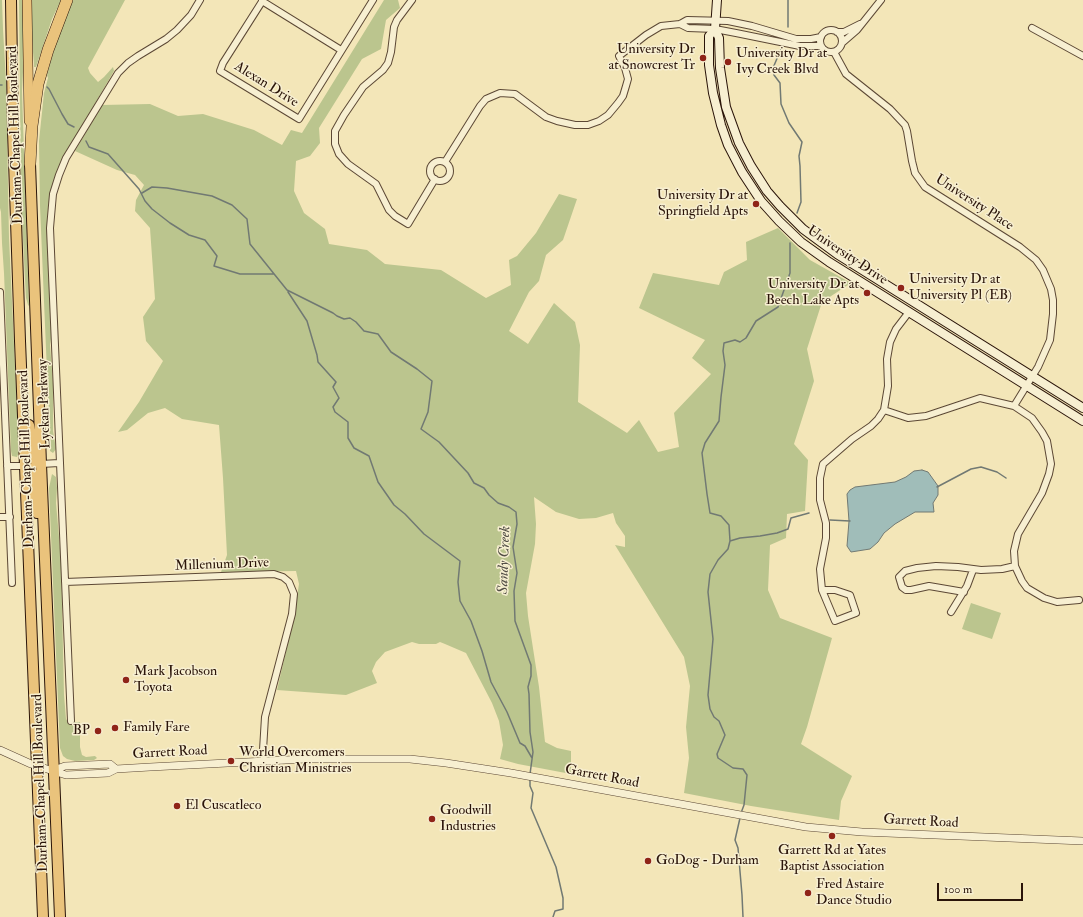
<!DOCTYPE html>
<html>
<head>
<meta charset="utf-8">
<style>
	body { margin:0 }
	#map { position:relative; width:1083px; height:917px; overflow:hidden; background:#f3e6b8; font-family:"IM FELL Double Pica",serif }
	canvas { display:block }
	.scale { position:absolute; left:937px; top:883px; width:86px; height:18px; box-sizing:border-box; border:2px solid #2a1409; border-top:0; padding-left:5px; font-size:12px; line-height:14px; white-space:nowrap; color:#2a1409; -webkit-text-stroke:3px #f7efd1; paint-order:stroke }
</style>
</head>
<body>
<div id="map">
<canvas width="1083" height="917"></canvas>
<div class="scale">100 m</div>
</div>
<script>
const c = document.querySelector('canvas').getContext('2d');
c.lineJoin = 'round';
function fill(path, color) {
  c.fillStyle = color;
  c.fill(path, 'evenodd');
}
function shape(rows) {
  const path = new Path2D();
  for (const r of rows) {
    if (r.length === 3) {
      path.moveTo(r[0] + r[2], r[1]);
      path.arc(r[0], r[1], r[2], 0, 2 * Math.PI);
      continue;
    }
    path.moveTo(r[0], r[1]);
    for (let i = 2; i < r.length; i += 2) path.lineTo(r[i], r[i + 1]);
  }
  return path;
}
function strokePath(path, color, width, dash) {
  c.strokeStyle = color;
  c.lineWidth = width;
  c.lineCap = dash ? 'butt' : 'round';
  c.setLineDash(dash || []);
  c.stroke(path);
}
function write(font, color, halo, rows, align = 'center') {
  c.font = font + ' "IM FELL Double Pica",serif';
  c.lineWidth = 3;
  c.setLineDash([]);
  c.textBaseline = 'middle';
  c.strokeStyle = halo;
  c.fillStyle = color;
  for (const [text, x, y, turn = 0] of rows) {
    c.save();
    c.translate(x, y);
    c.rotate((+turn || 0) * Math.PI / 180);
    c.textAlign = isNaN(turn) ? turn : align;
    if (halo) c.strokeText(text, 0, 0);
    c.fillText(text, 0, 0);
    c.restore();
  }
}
fill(shape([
	[0,0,2,0,3,29,6,81,9,238,19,452,17,457,12,456,11,451,4,273,2,243,1,212,0,208],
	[19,0,23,0,24,53,22,91,29,306,28,305,26,298,25,280,21,198],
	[31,0,61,0,52,19,36,67,34,67,34,64,31,28],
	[73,0,125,0,88,68,90,73,98,82,104,77,113,67,114,71,82,126,52,188,48,207,47,235,52,333,50,345,53,383,53,431,56,449,53,453,50,451,50,444,40,206,39,141,44,93,48,78,47,75,56,43],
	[384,0,398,0,400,8,386,20,381,49,362,59,319,128,320,143,310,156,296,161,294,191,304,213,325,229,329,244,367,250,385,264,441,270,486,298,511,285,509,260,517,256,536,233,559,194,577,199,563,240,546,255,539,281,529,292,509,331,528,344,554,303,575,322,580,345,578,402,627,433,639,420,658,452,679,447,674,413,711,374,692,358,705,340,639,308,653,273,719,285,724,272,747,260,746,242,778,228,810,260,851,283,822,302,807,349,814,381,794,444,808,460,805,511,787,514,786,538,770,545,768,590,780,618,832,638,807,727,801,744,852,776,841,801,839,820,751,806,684,793,689,758,686,727,690,686,684,657,615,545,625,547,625,536,616,523,613,513,596,518,579,519,556,512,534,497,536,524,535,544,526,593,528,616,539,687,545,742,557,748,571,751,571,774,518,764,500,759,503,745,499,721,492,703,466,653,445,644,440,642,436,644,419,644,412,642,385,652,376,662,372,671,377,683,346,695,277,690,294,617,299,584,296,571,221,572,227,555,223,478,219,425,182,419,165,408,148,413,127,430,118,432,139,402,163,361,146,341,143,317,155,299,150,228,135,211,136,200,144,185,135,175,117,170,75,151,102,105,150,104,178,116,203,114,254,130,282,145,291,130,302,133],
	[52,474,56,477,57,488,56,503,61,560,64,695,66,719,68,722,80,722,80,747,82,755,86,757,95,756,97,758,94,760,75,761,67,759,63,756,60,748,49,488],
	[971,603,1001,613,992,639,962,629]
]), '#bbc58e');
const water = shape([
	[922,470,928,472,938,486,938,495,933,503,934,512,915,512,895,524,884,533,878,542,870,549,851,552,847,546,849,521,847,494,850,490,855,487,895,482,906,477,914,471,922,470]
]);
fill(water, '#a0bdb9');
strokePath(water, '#717973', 1);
strokePath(shape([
	[788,0,788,27],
	[781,49,773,68,774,75,780,83,781,104,789,123,802,142,799,156,800,166,801,202,797,213],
	[0,85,2,85],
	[47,87,49,89,62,114,68,124,74,127],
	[86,141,89,147,108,154,139,189,145,201,152,209,170,223,189,235,205,240,217,256,214,266,240,274,274,274],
	[142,193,152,187,167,188,212,196,232,205,247,219,250,244,287,290,333,313,337,316,344,319,350,318,356,322,364,331,378,334,391,352,417,369,432,381,428,412,421,429,439,442,468,473,474,483,484,488,489,495,498,503,509,507,516,512,517,524,513,547,517,573,514,591,515,621,531,665,531,676,528,687,529,694,530,732,533,752,530,774],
	[288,292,307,321,317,355,318,362,336,382,333,387,339,398,333,407,335,412,348,422,348,438,354,448,369,456,378,482,394,505,405,514,424,534,460,561,458,582,460,601,471,621,482,651,491,682,507,712,520,743,525,746,532,758],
	[937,487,971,469,981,467,997,472,1006,478],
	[830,520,850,521],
	[730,541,740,538,760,536,777,533,788,529,791,518,809,513],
	[530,780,530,786,533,793,531,808,556,867,563,898,563,909,555,911,553,917],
	[741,813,744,805,747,775,743,769,733,768,718,758,717,754,725,735,719,721,714,717,710,709,708,695,713,639,708,592,710,574,718,560,728,549,730,541,729,525,721,516,710,513,707,494,702,453,705,443,719,421,721,397,725,365,723,351,724,343,735,340,740,342,746,338,756,321,778,307,790,273,790,243],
	[740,818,735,840,738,848,742,895,743,917]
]), '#717973', 1.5);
const minor = shape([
	[263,0,223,63,220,71,299,119,373,0],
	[412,0,397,20,394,27,391,52,388,63,383,70,363,87,344,115,335,131,335,144,339,154,348,164,376,184,389,210,395,216,408,224,435,179],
	[262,1,341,50],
	[680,24,688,28,715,29,736,33,800,46,821,46],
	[1032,28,1083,56],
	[831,41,11],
	[837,32,844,32,860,24],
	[842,43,857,30,881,0],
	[834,52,846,74,890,109,905,125,907,131,912,161,915,173,925,187,1020,247,1036,260,1043,270,1051,289,1053,300,1053,314,1050,340,1038,367,1014,406],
	[440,171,10],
	[445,162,480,106,486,99,500,93,515,94,546,117,557,121,575,125,588,125,599,121,608,115,618,103,623,96,626,86,628,79,625,68,619,56,646,35,661,26,680,24,687,20,728,21,752,26,796,39,811,39,821,37],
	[0,292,12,583],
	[884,410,908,418,926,416,980,398,1014,406,1032,418,1042,432,1047,441,1051,464,1049,474,1042,493,1018,534,1014,551,1015,566,1022,581,1027,588,1044,598,1057,602,1079,600],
	[41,464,59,463],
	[7,466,25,466],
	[0,517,10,517],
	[65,582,274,574,283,577,289,582,294,594,292,614,265,717,263,750,264,762],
	[822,590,835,590,850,595,856,613,835,621,822,590,820,569,826,538,826,523,820,500,820,478,823,464,852,439,871,426,878,419,884,410,888,386,887,359,890,342,896,329,909,312],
	[964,592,929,586,911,590,906,590,902,587,899,577,905,571,917,568,936,566,958,567,981,570,1002,569,1015,566],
	[951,612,967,586,973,570],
	[71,721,50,228,53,194,59,175,66,158,118,73,128,63,138,56,166,39,177,30,191,15,200,0]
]);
const tertiary = shape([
	[0,750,31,764,66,775,108,773,116,769,150,767,305,759,410,759,446,763,511,773,806,827,862,832,1083,841],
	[54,770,65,766,110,764,116,769]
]);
const secondary = shape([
	[717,0,715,29,719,38,720,68,726,107,739,143,751,166,767,191,780,206,803,229,837,254,1083,408],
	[715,29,709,36,709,65,713,93,721,125,728,145,742,172,761,201,779,221,801,242,829,262,1083,421]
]);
const primary = shape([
	[27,0,29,121]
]);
const trunk = shape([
	[11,0,13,131,20,341,43,917],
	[30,164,41,464,60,917],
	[29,425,34,459,37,463,41,464],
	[25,466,30,469,33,475,37,513]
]);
const motorway = shape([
	[30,164,32,126,38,84,48,50,67,0]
]);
strokePath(minor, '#5c4835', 8);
strokePath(tertiary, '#5c4835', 8);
strokePath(secondary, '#2a1409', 10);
strokePath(primary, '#2a1409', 10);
strokePath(trunk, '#2a1409', 12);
strokePath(motorway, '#2a1409', 12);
strokePath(minor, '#f7efd1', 6);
strokePath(tertiary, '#f7efd1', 7);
strokePath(secondary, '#f7efd1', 8);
strokePath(primary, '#eac37c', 9);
strokePath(trunk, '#eac37c', 10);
strokePath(motorway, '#eac37c', 11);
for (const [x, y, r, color] of [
	[703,58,4,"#8f2418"],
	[728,62,4,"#8f2418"],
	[756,204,4,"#8f2418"],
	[901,288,4,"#8f2418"],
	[867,293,4,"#8f2418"],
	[126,680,4,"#8f2418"],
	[115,728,4,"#8f2418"],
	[98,731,4,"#8f2418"],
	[231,761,4,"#8f2418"],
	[177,806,4,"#8f2418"],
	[432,819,4,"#8f2418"],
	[832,836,4,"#8f2418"],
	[648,861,4,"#8f2418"],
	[808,893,4,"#8f2418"]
]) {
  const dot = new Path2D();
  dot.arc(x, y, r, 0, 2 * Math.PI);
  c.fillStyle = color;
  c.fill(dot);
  strokePath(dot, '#f7efd1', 1.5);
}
write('14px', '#2a1409', '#f7efd1', [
	["University Dr",695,50,"right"],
	["at Snowcrest Tr",695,66,"right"],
	["University Dr at",736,54],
	["Ivy Creek Blvd",736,70],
	["University Dr at",748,196,"right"],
	["Springfield Apts",748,212,"right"],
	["University Dr at",909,280],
	["University Pl (EB)",909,296],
	["University Dr at",859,285,"right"],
	["Beech Lake Apts",859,301,"right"],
	["Mark Jacobson",134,672],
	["Toyota",134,688],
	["Family Fare",123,728],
	["BP",90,731,"right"],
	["World Overcomers",239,753],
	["Christian Ministries",239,769],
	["El Cuscatleco",185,806],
	["Goodwill",440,811],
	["Industries",440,827],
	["Garrett Rd at Yates",832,851,"center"],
	["Baptist Association",832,867,"center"],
	["GoDog - Durham",656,861],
	["Fred Astaire",816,885],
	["Dance Studio",816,901]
], 'left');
write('14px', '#2a1409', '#f7efd1', [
	["Alexan Drive",266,85,32],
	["Durham-Chapel Hill Boulevard",16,135,-92],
	["University Place",974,203,33],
	["University Drive",847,256,34],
	["Lyckan Parkway",45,404,-92],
	["Durham-Chapel Hill Boulevard",27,459,-92],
	["Millenium Drive",222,565,-2],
	["Garrett Road",170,753,-3],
	["Garrett Road",602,777,11],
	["Durham-Chapel Hill Boulevard",41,783,-92],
	["Garrett Road",921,822,3]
]);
write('italic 15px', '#534f47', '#f7efd1', [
	["Sandy Creek",505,560,-88]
]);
</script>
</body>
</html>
